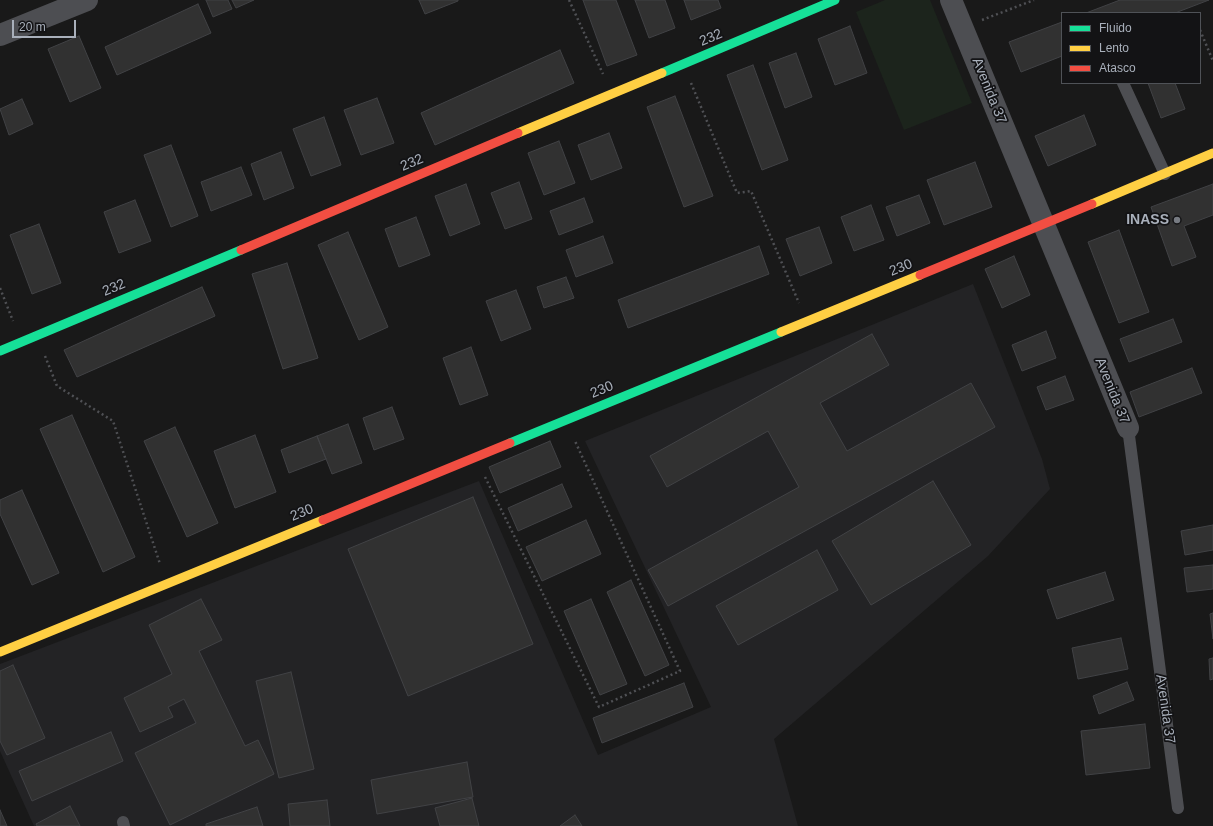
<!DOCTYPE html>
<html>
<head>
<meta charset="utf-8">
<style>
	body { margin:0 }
	#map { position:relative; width:1213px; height:826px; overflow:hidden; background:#191919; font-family:Arial,sans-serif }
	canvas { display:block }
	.legend { position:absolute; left:1061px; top:12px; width:140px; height:72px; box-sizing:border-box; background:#131315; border:1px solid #4f5257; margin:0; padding:5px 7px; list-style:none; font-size:12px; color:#a9b0bb }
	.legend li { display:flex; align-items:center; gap:8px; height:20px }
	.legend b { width:20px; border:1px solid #4f5257 }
	.scale { position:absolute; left:12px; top:20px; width:64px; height:18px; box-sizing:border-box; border:2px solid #a9b0bb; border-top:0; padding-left:5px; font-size:12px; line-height:14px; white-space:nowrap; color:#a9b0bb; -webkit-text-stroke:3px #131315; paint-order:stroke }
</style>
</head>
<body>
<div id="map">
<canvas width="1213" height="826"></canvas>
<ul class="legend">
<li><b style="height:5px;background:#16e098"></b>Fluido</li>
<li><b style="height:5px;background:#ffcf43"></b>Lento</li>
<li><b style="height:5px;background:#f24e42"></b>Atasco</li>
</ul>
<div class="scale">20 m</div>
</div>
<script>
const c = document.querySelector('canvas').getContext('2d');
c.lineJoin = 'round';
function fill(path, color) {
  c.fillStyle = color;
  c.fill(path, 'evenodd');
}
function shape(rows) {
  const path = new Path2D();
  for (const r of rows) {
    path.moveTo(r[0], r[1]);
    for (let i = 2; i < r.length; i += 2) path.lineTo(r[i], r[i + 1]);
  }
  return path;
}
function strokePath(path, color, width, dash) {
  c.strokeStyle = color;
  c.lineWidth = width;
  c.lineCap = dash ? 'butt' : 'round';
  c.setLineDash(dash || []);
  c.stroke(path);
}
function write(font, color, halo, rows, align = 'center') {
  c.font = font + ' Arial,sans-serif';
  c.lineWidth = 3.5;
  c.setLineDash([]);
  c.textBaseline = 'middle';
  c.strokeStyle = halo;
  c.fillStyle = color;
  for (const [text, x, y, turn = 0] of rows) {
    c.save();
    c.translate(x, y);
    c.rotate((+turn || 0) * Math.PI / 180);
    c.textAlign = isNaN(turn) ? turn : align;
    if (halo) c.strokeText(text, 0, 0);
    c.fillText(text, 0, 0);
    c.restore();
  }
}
fill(shape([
	[973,284,1042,459,1050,489,988,556,774,739,798,826,34,826,0,751,0,664,479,481,598,755,711,707,585,441]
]), '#232325');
fill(shape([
	[885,0,930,0,972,103,904,130,856,12]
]), '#1c241c');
const building = shape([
	[206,0,228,0,232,9,213,17,206,0],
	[232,0,254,0,236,8,232,0],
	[419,0,458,0,458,1,425,14,419,0],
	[583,0,616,0,637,55,607,66,583,0],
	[635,0,665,0,675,28,649,38,635,0],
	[684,0,718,0,721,8,691,20,684,0],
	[1120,0,1209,0,1175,13,1086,13,1120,0],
	[198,4,211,33,117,75,105,47,198,4],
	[1062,22,1062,56,1021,72,1009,42,1062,22],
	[850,26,867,73,835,85,818,39,850,26],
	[79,36,101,88,70,102,48,49,79,36],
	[560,50,574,83,435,145,421,113,560,50],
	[796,53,812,97,785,108,769,63,796,53],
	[753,65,788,160,762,170,727,75,753,65],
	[1148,83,1175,83,1185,109,1161,118,1148,83],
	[675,96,713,196,684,207,647,107,675,96],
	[377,98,394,143,361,155,344,110,377,98],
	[22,99,33,124,9,135,0,109,22,99],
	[1084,115,1096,145,1048,166,1035,136,1084,115],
	[324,117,341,165,311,176,293,129,324,117],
	[609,133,622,168,591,180,578,145,609,133],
	[559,141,575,183,544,195,528,153,559,141],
	[171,145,198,216,171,227,144,155,171,145],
	[281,152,294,188,264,200,251,164,281,152],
	[975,162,992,207,944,225,927,180,975,162],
	[241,167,252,195,211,211,201,182,241,167],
	[519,182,532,219,505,229,491,193,519,182],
	[466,184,480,224,450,236,435,196,466,184],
	[1213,184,1213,215,1184,226,1196,257,1172,266,1151,207,1213,184],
	[919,195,930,223,897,236,886,207,919,195],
	[584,198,593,222,559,235,550,211,584,198],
	[135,200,151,241,119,253,104,212,135,200],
	[871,205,884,240,854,251,841,217,871,205],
	[416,217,430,255,399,267,385,229,416,217],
	[39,224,61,283,32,294,10,235,39,224],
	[819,227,832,263,800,276,786,239,819,227],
	[1119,230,1149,312,1119,323,1088,242,1119,230],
	[348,232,388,327,359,340,318,245,348,232],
	[603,236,613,263,576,277,566,250,603,236],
	[759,246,769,274,628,328,618,300,759,246],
	[1014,256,1030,295,1002,308,985,269,1014,256],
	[287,263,318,358,283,369,252,274,287,263],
	[566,277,574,298,544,308,537,287,566,277],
	[202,287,215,316,77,377,64,350,202,287],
	[516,290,531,329,501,341,486,301,516,290],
	[1173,319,1182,342,1129,362,1120,339,1173,319],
	[1046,331,1056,358,1022,371,1012,345,1046,331],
	[872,334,889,365,820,403,847,451,971,383,995,427,668,606,648,570,799,487,768,431,667,487,650,456,872,334],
	[471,347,488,395,460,405,443,358,471,347],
	[1192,368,1202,393,1139,417,1130,392,1192,368],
	[1065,376,1074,400,1046,410,1037,387,1065,376],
	[392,407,404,439,374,450,363,418,392,407],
	[72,415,135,557,103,572,40,429,72,415],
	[348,424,362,463,332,474,317,436,348,424],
	[175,427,218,523,187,537,144,441,175,427],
	[255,435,276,492,235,508,214,451,255,435],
	[317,436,326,459,289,473,281,450,317,436],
	[550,441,561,467,500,493,489,467,550,441],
	[933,481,971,545,871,605,832,541,933,481],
	[562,484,572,507,518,531,508,508,562,484],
	[22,490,59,573,32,585,0,514,0,500,22,490],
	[473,497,533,644,408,696,348,549,473,497],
	[586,520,601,554,542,581,526,547,586,520],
	[1213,525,1213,550,1185,555,1181,531,1213,525],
	[817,550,838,590,738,645,716,606,817,550],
	[1213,565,1213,589,1187,592,1184,568,1213,565],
	[1105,572,1114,600,1057,619,1047,590,1105,572],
	[631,580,669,665,645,676,607,592,631,580],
	[201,599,222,640,199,651,245,746,258,740,274,774,170,825,135,753,196,723,184,699,168,707,173,717,140,732,124,698,172,674,149,625,201,599],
	[591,599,627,684,600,695,564,611,591,599],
	[1213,613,1213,639,1210,614,1213,613],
	[1121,638,1128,669,1078,679,1072,648,1121,638],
	[1213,658,1213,679,1210,680,1209,659,1213,658],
	[13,665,45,738,7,755,0,741,0,671,13,665],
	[291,672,314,769,279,778,256,681,291,672],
	[1127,682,1134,700,1099,714,1093,696,1127,682],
	[684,683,693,707,602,743,593,718,684,683],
	[1145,724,1150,768,1086,775,1081,731,1145,724],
	[111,732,123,761,32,801,19,771,111,732],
	[467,762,473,797,377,814,371,780,467,762],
	[472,798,479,826,440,826,435,808,472,798],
	[327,800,330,826,290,826,288,804,327,800],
	[70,806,80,826,37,826,36,824,70,806],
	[257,807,263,826,206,826,206,824,257,807],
	[0,810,7,826,0,826,0,810],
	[575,815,582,826,560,826,575,815]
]);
fill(building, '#313131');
strokePath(building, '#414245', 1);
strokePath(shape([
	[569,0,603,74],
	[982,20,1034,0],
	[1200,30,1213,61],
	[691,83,737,193,751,191,799,303],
	[0,288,13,321],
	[45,356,57,386,113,421,160,564],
	[485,477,599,707,680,671,575,441]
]), '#4f5054', 2.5, [2, 3]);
strokePath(shape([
	[1123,83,1165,174],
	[1128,428,1178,808],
	[123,822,124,826]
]), '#4d4e52', 12);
strokePath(shape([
	[951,0,1128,428],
	[0,35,87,0]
]), '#4d4e52', 22);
strokePath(shape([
	[662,73,835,0],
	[0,351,241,250],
	[510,443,781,332]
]), '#16e098', 9);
strokePath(shape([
	[518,133,662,73],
	[1092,204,1213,153],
	[781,332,920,275],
	[0,652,323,520]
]), '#ffcf43', 9);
strokePath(shape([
	[241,250,518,133],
	[920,275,1092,204],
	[323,520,510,443]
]), '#f24e42', 9);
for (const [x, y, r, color] of [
	[1177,220,4,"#777b82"]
]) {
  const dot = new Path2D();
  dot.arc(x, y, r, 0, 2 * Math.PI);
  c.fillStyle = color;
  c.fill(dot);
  strokePath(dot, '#131315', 1.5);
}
write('14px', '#a9b0bb', '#131315', [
	["232",711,38,-23],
	["Avenida 37",989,91,68],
	["232",412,163,-23],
	["230",901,268,-22],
	["232",114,288,-23],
	["230",602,390,-22],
	["Avenida 37",1112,391,68],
	["230",302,513,-22],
	["Avenida 37",1165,709,82]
]);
write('bold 14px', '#a9b0bb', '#131315', [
	["INASS",1169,220]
], 'right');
</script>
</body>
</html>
